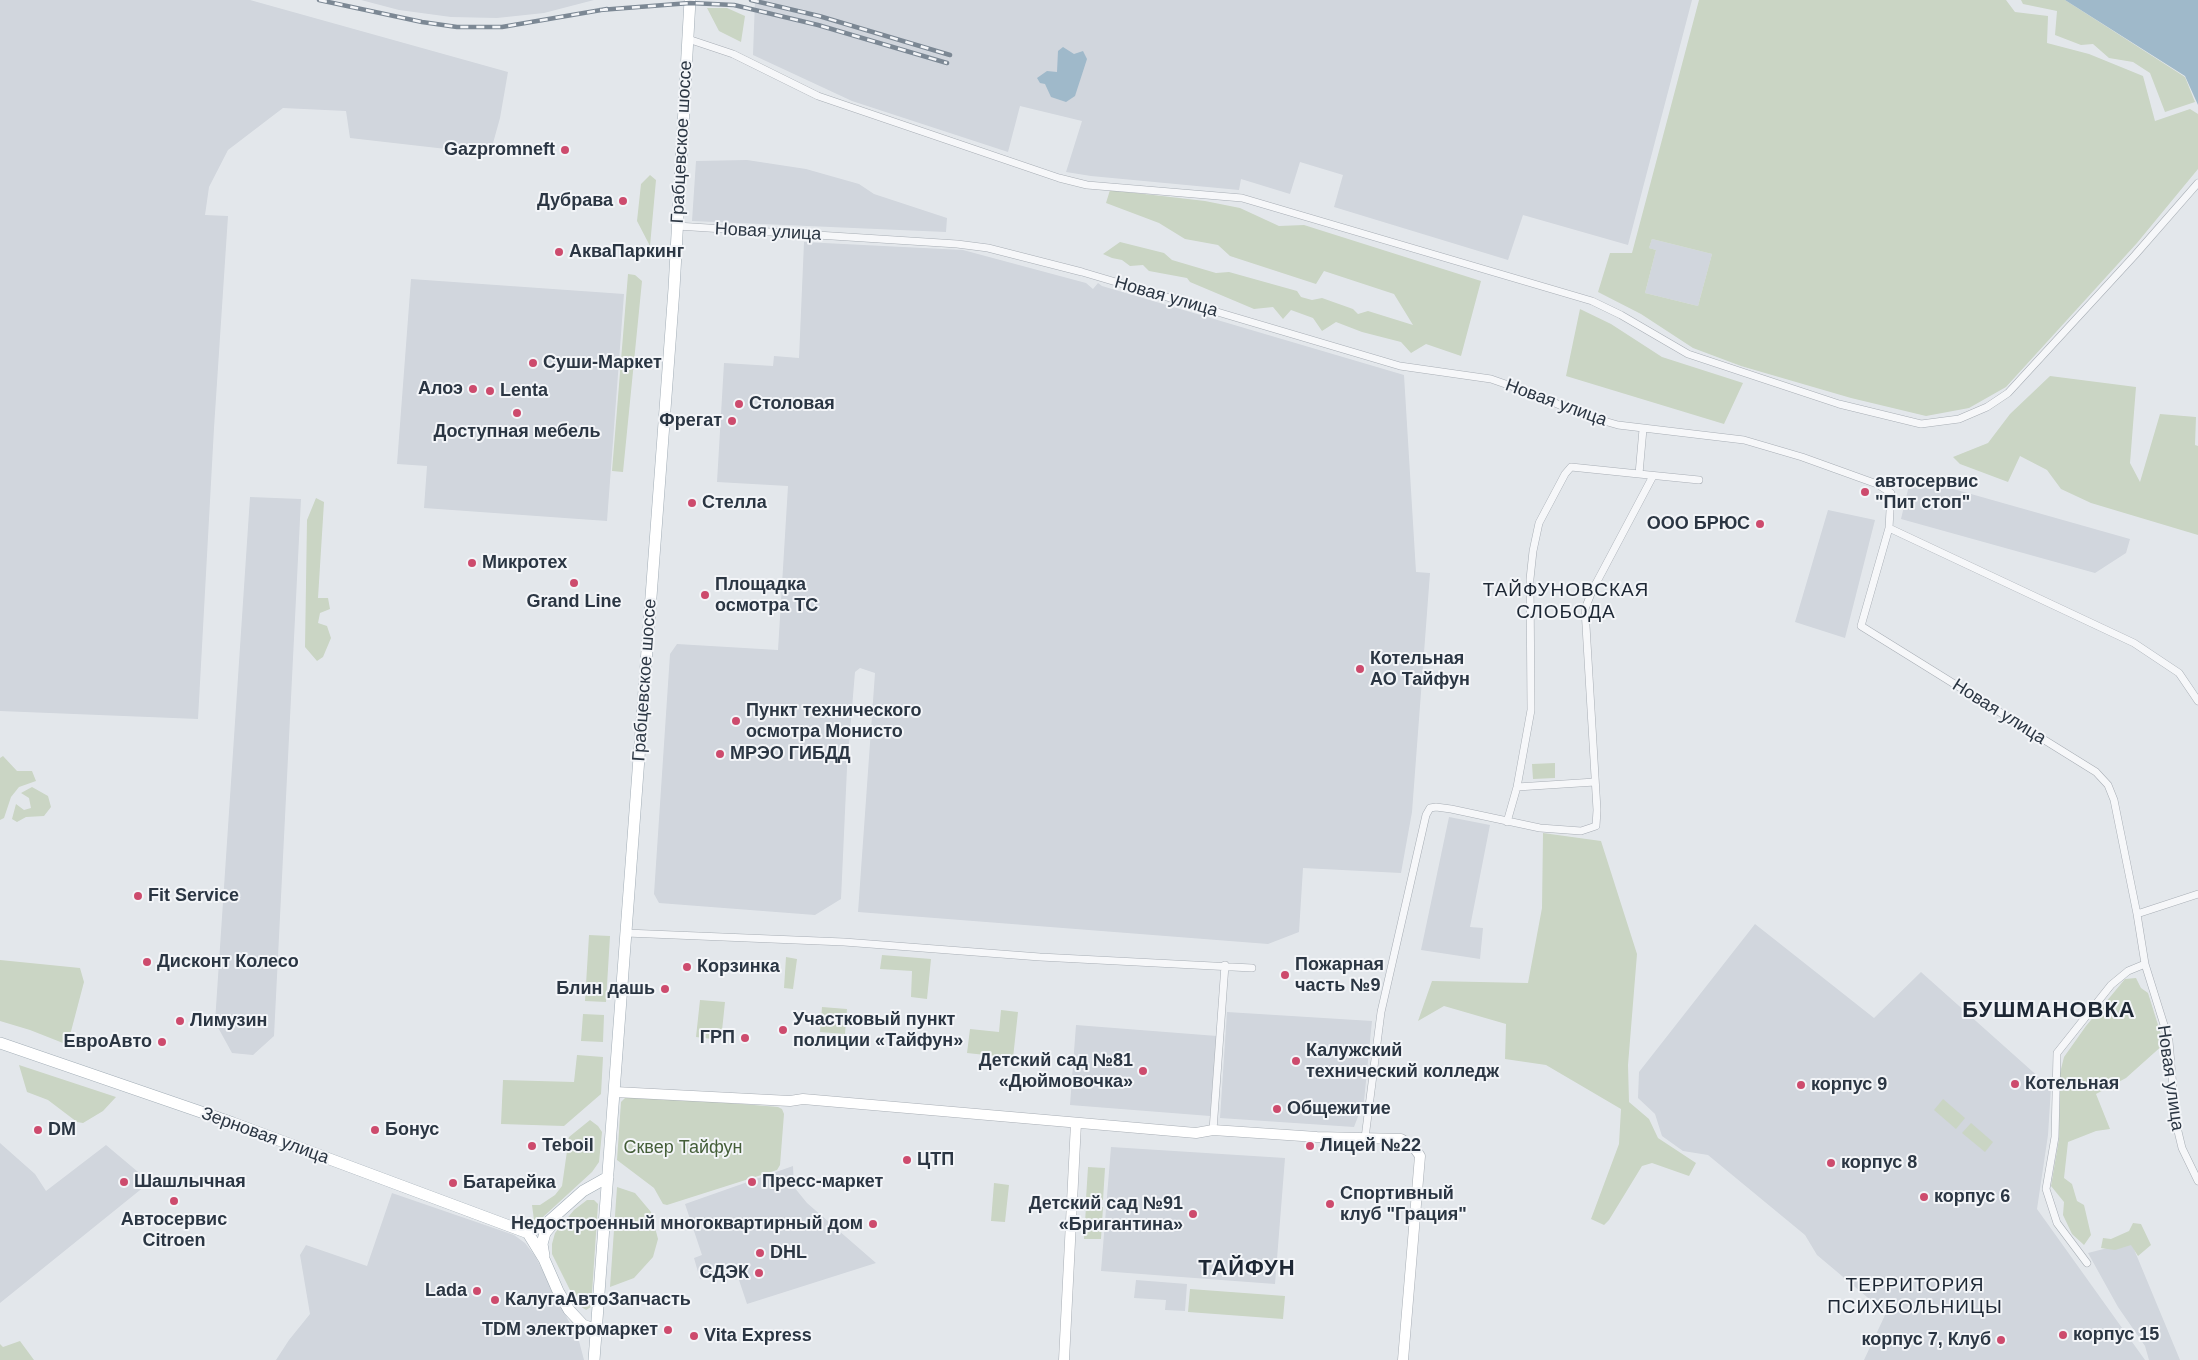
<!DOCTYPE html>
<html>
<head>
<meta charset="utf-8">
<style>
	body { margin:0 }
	canvas { display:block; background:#e3e7eb }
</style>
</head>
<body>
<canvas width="2198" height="1360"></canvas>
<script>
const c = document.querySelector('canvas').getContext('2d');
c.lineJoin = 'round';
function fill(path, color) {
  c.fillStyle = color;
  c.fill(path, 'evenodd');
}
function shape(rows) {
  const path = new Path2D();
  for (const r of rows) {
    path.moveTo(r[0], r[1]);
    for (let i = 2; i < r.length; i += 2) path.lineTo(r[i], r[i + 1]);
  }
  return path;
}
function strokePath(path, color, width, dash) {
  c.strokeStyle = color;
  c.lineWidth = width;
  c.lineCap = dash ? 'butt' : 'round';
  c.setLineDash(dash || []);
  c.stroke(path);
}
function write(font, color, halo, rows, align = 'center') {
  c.font = font + ' Arial,sans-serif';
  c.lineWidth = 4;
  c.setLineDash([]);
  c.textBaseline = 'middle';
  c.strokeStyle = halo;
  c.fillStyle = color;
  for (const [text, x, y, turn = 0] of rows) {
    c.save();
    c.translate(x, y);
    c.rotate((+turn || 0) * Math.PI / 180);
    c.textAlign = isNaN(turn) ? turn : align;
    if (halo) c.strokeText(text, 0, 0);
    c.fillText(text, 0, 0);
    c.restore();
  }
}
fill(shape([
	[0,0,250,0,508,72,500,118,490,154,350,138,346,111,283,108,228,150,209,187,205,215,228,216,214,428,198,719,0,711],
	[361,0,594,0,544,13,497,18,451,17,399,10],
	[755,0,1692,0,1628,245,1523,215,1508,260,1334,207,1343,175,1300,162,1290,194,1241,179,1239,190,1091,176,1066,172,1082,121,1020,106,1008,152,852,101,753,55],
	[747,160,806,169,859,184,874,194,947,218,946,232,692,221,696,161],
	[1652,239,1712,254,1698,306,1645,293,1656,250,1649,248],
	[804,242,963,250,1086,283,1093,289,1098,283,1102,286,1404,375,1416,572,1430,573,1412,812,1401,873,1303,868,1299,932,1268,944,858,912,875,673,860,668,855,672,847,768,841,899,815,915,659,903,654,894,670,654,677,644,778,650,788,486,717,482,724,363,773,366,774,356,799,358],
	[411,279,624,294,607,521,424,508,427,466,397,464],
	[1911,477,2130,539,2126,553,2095,573,1901,519],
	[250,497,301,499,274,1036,253,1055,232,1053,215,1022],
	[1828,510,1875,520,1845,638,1795,622],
	[1449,817,1490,825,1470,927,1483,928,1480,959,1421,950],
	[1755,924,1874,1018,1921,972,2051,1088,2048,1135,2037,1209,2145,1360,1864,1360,1886,1313,1817,1255,1805,1235,1708,1155,1683,1151,1662,1136,1655,1114,1638,1098,1639,1072],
	[1227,1012,1372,1021,1364,1101,1354,1127,1220,1118],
	[1076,1025,1217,1036,1210,1116,1070,1105],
	[0,1143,35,1174,46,1191,106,1145,150,1182,0,1303],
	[1111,1147,1285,1158,1275,1284,1101,1271],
	[793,1166,794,1187,807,1203,876,1263,747,1304,735,1268,700,1279,694,1258,702,1255,685,1204],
	[392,1193,514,1235,525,1243,535,1256,579,1341,584,1360,276,1360,289,1340,310,1314,300,1255,306,1245,367,1266],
	[2131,1242,2180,1360,2149,1360,2145,1346,2118,1307,2088,1253],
	[1136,1280,1187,1284,1185,1311,1165,1310,1166,1300,1134,1298]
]), '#d1d6dd');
fill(shape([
	[1699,0,2006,0,2015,12,2048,16,2047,43,2089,54,2143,76,2155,121,2190,109,2198,114,2198,169,2137,243,2006,387,1969,408,1926,416,1851,398,1741,366,1693,348,1641,314,1598,292,1610,253,1632,253],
	[1652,239,1712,254,1698,306,1645,293,1656,250,1649,248],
	[2021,0,2065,0,2185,77,2195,102,2165,112,2150,73,2133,62,2109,58,2093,44,2081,45,2055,35,2057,11,2023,4],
	[707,8,727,8,745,16,741,42,719,31],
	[650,175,656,180,650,246,637,221,641,184],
	[1110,190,1205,201,1240,208,1279,226,1304,225,1481,281,1461,356,1426,344,1411,353,1401,342,1362,332,1336,322,1322,331,1313,318,1291,310,1283,319,1273,307,1254,309,1190,282,1187,278,1149,271,1143,265,1130,266,1122,260,1112,258,1103,254,1120,242,1164,253,1172,260,1216,273,1229,272,1297,291,1301,297,1312,300,1322,298,1353,309,1358,314,1368,311,1413,325,1394,294,1324,271,1316,284,1230,256,1218,245,1185,239,1159,223,1106,203],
	[628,274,635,275,642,281,623,472,612,471],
	[1580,309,1611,324,1662,357,1743,383,1724,424,1566,376],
	[2050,376,2136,387,2130,463,2140,482,2160,414,2196,417,2195,445,2198,446,2198,535,2091,503,2061,489,2047,470,2020,456,2008,482,1960,464,1953,457,1988,443,2010,414],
	[316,498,324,502,318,598,328,598,330,609,320,613,318,623,327,626,331,638,323,657,317,661,305,647,307,520],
	[3,756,17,771,32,771,36,781,19,787,11,797,4,818,0,820,0,758],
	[1555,763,1555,778,1533,779,1532,764],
	[32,787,48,796,51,807,44,816,26,817,17,822,12,819,16,804,24,810,31,808,29,798,21,793],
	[1543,833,1601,841,1637,954,1628,1065,1629,1102,1649,1119,1658,1138,1696,1163,1689,1176,1652,1163,1642,1166,1609,1220,1604,1225,1591,1219,1619,1144,1621,1109,1546,1065,1505,1059,1506,1024,1444,1006,1418,1021,1432,981,1528,983,1542,908],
	[589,935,610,936,606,1002,585,1001],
	[882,955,931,959,927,999,911,997,912,971,880,969],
	[786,957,797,959,793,989,784,988],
	[0,960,80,968,84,982,69,1039,63,1043,30,1030,0,1021],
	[2136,978,2141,988,2148,993,2164,1044,2126,1078,2096,1094,2110,1129,2096,1131,2068,1142,2064,1178,2072,1184,2077,1201,2084,1205,2091,1235,2084,1245,2072,1234,2063,1215,2064,1202,2051,1186,2059,1139,2060,1073,2064,1057,2086,1026,2125,979],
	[700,1000,725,1002,721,1040,696,1037],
	[822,1007,847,1009,845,1034,820,1032],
	[1001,1010,1018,1012,1013,1058,967,1053,970,1029,999,1032],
	[583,1014,604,1015,603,1042,581,1041],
	[577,1055,603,1057,601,1094,564,1126,501,1124,503,1080,574,1082],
	[19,1065,116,1097,103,1111,83,1123,77,1122,48,1100,27,1092],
	[633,1095,778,1107,782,1109,784,1114,780,1165,777,1170,667,1205,663,1204,654,1188,617,1160,621,1102,625,1098],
	[1943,1099,1965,1118,1956,1129,1934,1110],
	[590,1120,598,1126,602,1132,599,1162,592,1172,543,1217,534,1220,532,1205,540,1205,555,1195,562,1186,569,1137],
	[1971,1123,1993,1142,1985,1152,1962,1133],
	[1088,1167,1105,1168,1103,1200,1086,1199],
	[994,1183,1009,1185,1005,1222,991,1221],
	[617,1187,635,1193,651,1212,658,1239,653,1257,634,1278,610,1287],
	[587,1200,594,1200,598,1204,591,1307,586,1310,577,1304,552,1254,552,1244,555,1233,574,1210],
	[1086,1206,1103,1207,1101,1239,1084,1239],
	[2133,1223,2141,1224,2151,1245,2138,1256,2131,1245,2115,1250,2101,1248,2103,1238,2111,1239,2129,1231],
	[1190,1289,1285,1296,1283,1319,1188,1312],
	[20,1341,34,1360,0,1360,0,1344,3,1347]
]), '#cad5c4');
fill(shape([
	[2065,0,2198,0,2198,105,2185,76],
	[1063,47,1074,54,1083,51,1087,59,1075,96,1066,102,1051,97,1045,84,1040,83,1037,78,1047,71,1057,72,1058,51]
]), '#9fb9ca');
const street = shape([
	[688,39,733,54,818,96,1059,178,1087,185,1242,198,1592,301,1621,315,1688,354,1839,404,1921,424,1959,419,1987,407,2008,393,2135,255,2198,183],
	[677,226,957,244,988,248,1082,272,1400,366,1491,379,1534,394,1583,415,1618,425,1744,440,1802,457,1877,484,1891,493,1889,528,1861,626,2096,772,2108,785,2114,800,2137,914,2145,964,2169,1041,2176,1123,2182,1148,2198,1181],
	[1643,429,1639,474,1699,480],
	[1889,528,2134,643,2179,673,2198,701],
	[1517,787,1595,782],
	[1507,822,1517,787,1531,710,1530,579,1533,551,1539,523,1565,474,1571,467,1639,474],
	[2137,914,2198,894],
	[626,933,844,942,1040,957,1252,968],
	[1213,1130,1225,965],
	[1365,1138,1381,1012,1426,815,1430,808,1436,807,1451,809,1540,828,1581,831,1596,826,1597,810,1585,609,1592,591,1653,476],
	[2087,1263,2057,1223,2046,1189,2055,1137,2057,1053,2111,985,2128,971,2145,964]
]);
const secondary = shape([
	[615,1092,790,1101,803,1099,1196,1133,1213,1130,1317,1137,1401,1139,1413,1146,1420,1156,1403,1360],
	[1064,1360,1076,1123]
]);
const primary = shape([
	[0,1043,233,1123,528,1233],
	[528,1233,544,1259,558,1291,569,1310,583,1325,596,1330],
	[528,1233,547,1223,583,1191,608,1177],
	[544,1256,542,1244,545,1233,555,1221],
	[594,1360,674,289,690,0]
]);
strokePath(street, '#a8aeb5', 8);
strokePath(secondary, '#a8aeb5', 11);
strokePath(primary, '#a2adb6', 12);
strokePath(street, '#f6f7f9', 7);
strokePath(secondary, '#fff', 10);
strokePath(primary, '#fff', 11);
const rail = shape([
	[319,0,422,22,457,27,502,27,607,9],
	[751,0,819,16,950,55],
	[600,10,690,3,734,5,818,25,947,63]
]);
strokePath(rail, '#7c8894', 4.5);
strokePath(rail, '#f3f5f8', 2.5, [8]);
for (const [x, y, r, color] of [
	[565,150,5,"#cd4b6d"],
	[623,201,5,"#cd4b6d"],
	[559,252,5,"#cd4b6d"],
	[533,363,5,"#cd4b6d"],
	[473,389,5,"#cd4b6d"],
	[490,391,5,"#cd4b6d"],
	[739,404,5,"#cd4b6d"],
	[517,413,5,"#cd4b6d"],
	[732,421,5,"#cd4b6d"],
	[1865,492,5,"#cd4b6d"],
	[692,503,5,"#cd4b6d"],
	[1760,524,5,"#cd4b6d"],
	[472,563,5,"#cd4b6d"],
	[574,583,5,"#cd4b6d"],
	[705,595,5,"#cd4b6d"],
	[1360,669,5,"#cd4b6d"],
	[736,721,5,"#cd4b6d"],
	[720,754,5,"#cd4b6d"],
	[138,896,5,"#cd4b6d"],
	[147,962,5,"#cd4b6d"],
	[687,967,5,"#cd4b6d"],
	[1285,975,5,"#cd4b6d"],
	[665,989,5,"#cd4b6d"],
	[180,1021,5,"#cd4b6d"],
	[783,1030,5,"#cd4b6d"],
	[745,1038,5,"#cd4b6d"],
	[162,1042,5,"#cd4b6d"],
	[1296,1061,5,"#cd4b6d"],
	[1143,1071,5,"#cd4b6d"],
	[2015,1084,5,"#cd4b6d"],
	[1801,1085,5,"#cd4b6d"],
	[1277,1109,5,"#cd4b6d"],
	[38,1130,5,"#cd4b6d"],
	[375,1130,5,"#cd4b6d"],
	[532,1146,5,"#cd4b6d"],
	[1310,1146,5,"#cd4b6d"],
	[907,1160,5,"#cd4b6d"],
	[1831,1163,5,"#cd4b6d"],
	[124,1182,5,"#cd4b6d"],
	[752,1182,5,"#cd4b6d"],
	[453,1183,5,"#cd4b6d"],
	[1924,1197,5,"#cd4b6d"],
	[174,1201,5,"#cd4b6d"],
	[1330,1204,5,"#cd4b6d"],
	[1193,1214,5,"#cd4b6d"],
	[873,1224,5,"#cd4b6d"],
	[760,1253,5,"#cd4b6d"],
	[759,1273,5,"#cd4b6d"],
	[477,1291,5,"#cd4b6d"],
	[495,1300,5,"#cd4b6d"],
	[668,1330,5,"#cd4b6d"],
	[2063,1335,5,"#cd4b6d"],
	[694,1336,5,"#cd4b6d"],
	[2001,1340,5,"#cd4b6d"]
]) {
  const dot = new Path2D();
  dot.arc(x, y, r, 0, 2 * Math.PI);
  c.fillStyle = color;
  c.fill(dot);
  strokePath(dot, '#f3f5f8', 2);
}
write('18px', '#2b3643', '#f3f5f8', [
	["Грабцевское шоссе",682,142,-87],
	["Новая улица",768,232,3],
	["Новая улица",1166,297,16],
	["Новая улица",1556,403,20],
	["Грабцевское шоссе",645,680,-86],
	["Новая улица",1999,712,32],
	["Новая улица",2170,1078,82],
	["Зерновая улица",265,1136,20]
]);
write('bold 18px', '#2b3643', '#f3f5f8', [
	["Gazpromneft",555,150,"right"],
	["Дубрава",613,201,"right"],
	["АкваПаркинг",569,252],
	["Суши-Маркет",543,363],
	["Алоэ",463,389,"right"],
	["Lenta",500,391],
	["Столовая",749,404],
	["Фрегат",722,421,"right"],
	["Доступная мебель",517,432,"center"],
	["автосервис",1875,482],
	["\"Пит стоп\"",1875,503],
	["Стелла",702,503],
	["ООО БРЮС",1750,524,"right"],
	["Микротех",482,563],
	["Площадка",715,585],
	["осмотра ТС",715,606],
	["Grand Line",574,602,"center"],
	["Котельная",1370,659],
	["АО Тайфун",1370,680],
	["Пункт технического",746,711],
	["осмотра Монисто",746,732],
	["МРЭО ГИБДД",730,754],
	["Fit Service",148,896],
	["Дисконт Колесо",157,962],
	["Пожарная",1295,965],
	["часть №9",1295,986],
	["Корзинка",697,967],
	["Блин дашь",655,989,"right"],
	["Участковый пункт",793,1020],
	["полиции «Тайфун»",793,1041],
	["Лимузин",190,1021],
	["ГРП",735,1038,"right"],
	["ЕвроАвто",152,1042,"right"],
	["Калужский",1306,1051],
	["технический колледж",1306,1072],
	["Детский сад №81",1133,1061,"right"],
	["«Дюймовочка»",1133,1082,"right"],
	["Котельная",2025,1084],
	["корпус 9",1811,1085],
	["Общежитие",1287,1109],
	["DM",48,1130],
	["Бонус",385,1130],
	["Teboil",542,1146],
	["Лицей №22",1320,1146],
	["ЦТП",917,1160],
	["корпус 8",1841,1163],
	["Шашлычная",134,1182],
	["Пресс-маркет",762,1182],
	["Батарейка",463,1183],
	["Спортивный",1340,1194],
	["клуб \"Грация\"",1340,1215],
	["корпус 6",1934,1197],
	["Детский сад №91",1183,1204,"right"],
	["«Бригантина»",1183,1225,"right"],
	["Автосервис",174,1220,"center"],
	["Citroen",174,1241,"center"],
	["Недостроенный многоквартирный дом",863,1224,"right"],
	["DHL",770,1253],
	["СДЭК",749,1273,"right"],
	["Lada",467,1291,"right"],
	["КалугаАвтоЗапчасть",505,1300],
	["TDM электромаркет",658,1330,"right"],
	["корпус 15",2073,1335],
	["Vita Express",704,1336],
	["корпус 7, Клуб",1991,1340,"right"]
], 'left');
write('18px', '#445e38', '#f3f5f8', [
	["Сквер Тайфун",683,1148]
]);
c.letterSpacing = '1px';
write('19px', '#1d2734', '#f3f5f8', [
	["ТАЙФУНОВСКАЯ",1566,591],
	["СЛОБОДА",1566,613],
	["ТЕРРИТОРИЯ",1915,1286],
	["ПСИХБОЛЬНИЦЫ",1915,1308]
]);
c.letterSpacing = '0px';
c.letterSpacing = '1px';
write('bold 22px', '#1d2734', '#f3f5f8', [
	["БУШМАНОВКА",2049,1011],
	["ТАЙФУН",1247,1269]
]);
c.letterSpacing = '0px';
</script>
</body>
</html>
